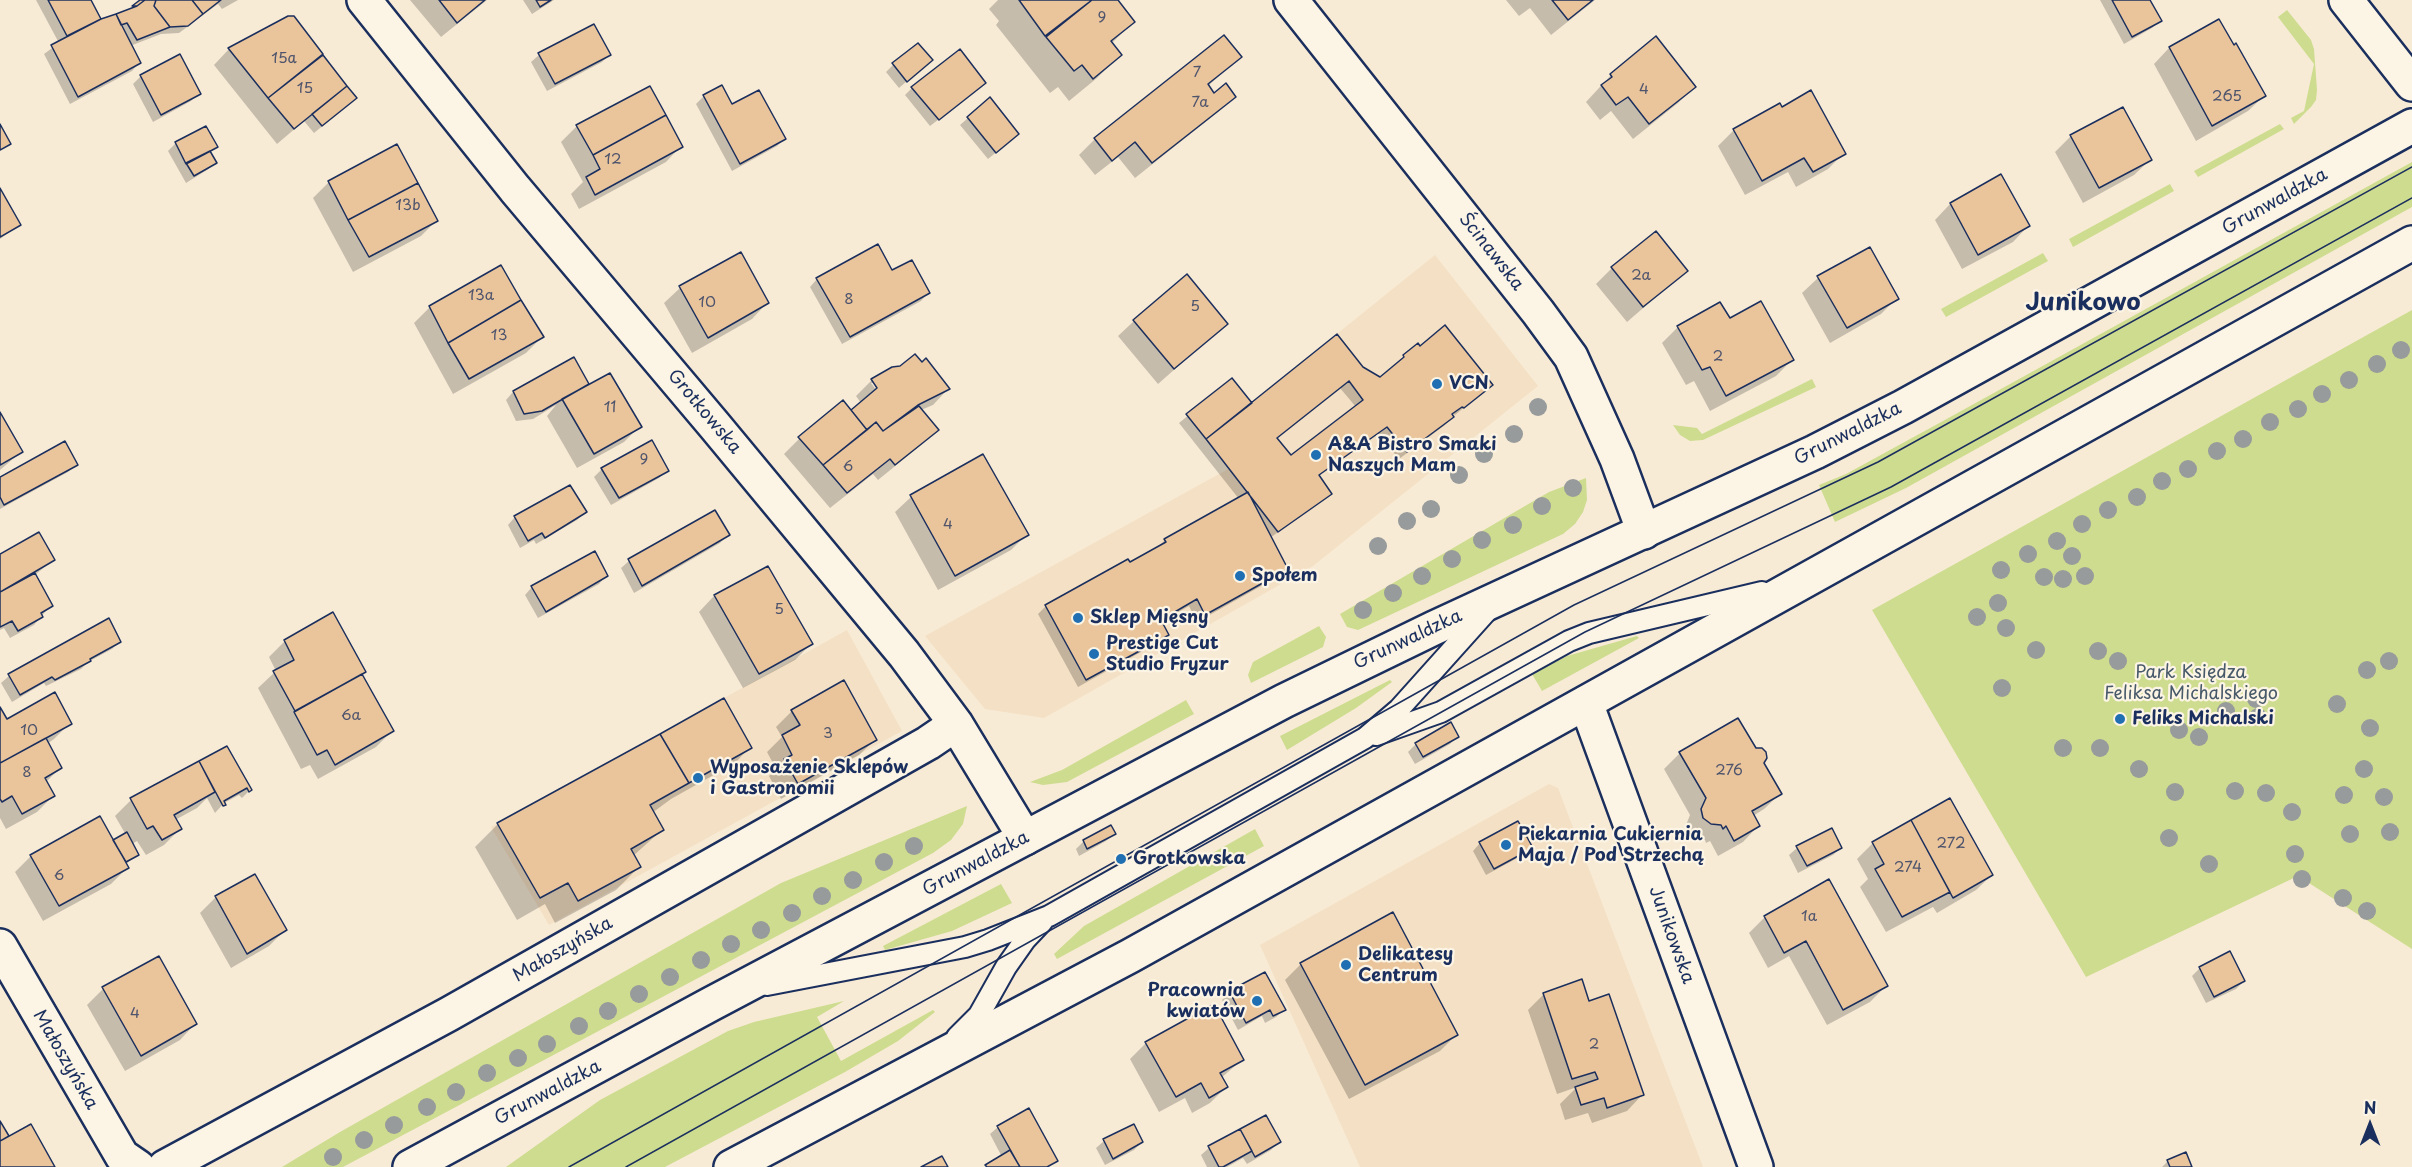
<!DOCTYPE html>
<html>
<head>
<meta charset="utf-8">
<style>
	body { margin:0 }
	#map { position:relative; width:2412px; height:1167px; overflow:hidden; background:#f8ebd6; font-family:"Playpen Sans",sans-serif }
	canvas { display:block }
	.north { position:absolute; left:2340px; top:1095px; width:60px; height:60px; -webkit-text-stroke:4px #fcf5e5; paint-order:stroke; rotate:0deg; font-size:16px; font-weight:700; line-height:24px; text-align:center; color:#1b2f5e }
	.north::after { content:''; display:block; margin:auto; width:21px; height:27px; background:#1b2f5e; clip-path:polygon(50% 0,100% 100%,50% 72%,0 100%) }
</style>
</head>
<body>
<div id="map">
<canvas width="2412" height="1167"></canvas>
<div class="north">N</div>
</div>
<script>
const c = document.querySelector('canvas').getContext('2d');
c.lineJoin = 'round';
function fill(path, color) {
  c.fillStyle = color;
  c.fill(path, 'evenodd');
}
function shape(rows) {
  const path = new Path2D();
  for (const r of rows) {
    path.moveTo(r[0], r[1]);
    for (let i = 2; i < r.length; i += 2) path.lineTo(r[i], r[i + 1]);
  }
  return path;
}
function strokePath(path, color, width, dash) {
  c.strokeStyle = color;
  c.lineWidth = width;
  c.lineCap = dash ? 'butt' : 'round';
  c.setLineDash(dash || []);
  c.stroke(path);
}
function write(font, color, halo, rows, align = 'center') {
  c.font = font + ' "Playpen Sans",sans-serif';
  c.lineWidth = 4.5;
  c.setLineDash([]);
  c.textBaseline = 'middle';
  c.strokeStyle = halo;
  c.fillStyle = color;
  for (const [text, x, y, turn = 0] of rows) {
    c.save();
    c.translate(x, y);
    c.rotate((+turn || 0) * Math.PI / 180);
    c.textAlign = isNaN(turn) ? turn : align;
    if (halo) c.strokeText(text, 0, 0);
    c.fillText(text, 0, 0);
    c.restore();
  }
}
fill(shape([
	[1435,255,1538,386,1313,566,1044,718,985,709,925,636,1230,468,1206,439],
	[847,630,902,731,549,925,491,827],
	[1549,784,1558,788,1703,1167,1360,1167,1260,945]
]), '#f4e0c4');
fill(shape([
	[2287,10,2311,40,2314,49,2317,90,2316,100,2311,107,2294,124,2291,118,2304,111,2314,64,2278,17],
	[2280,124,2284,129,2198,177,2194,171],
	[2412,162,2412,207,1906,488,1835,522,1819,485,1846,474,1943,421],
	[2170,184,2174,191,2073,247,2069,239],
	[2043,253,2048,261,1946,317,1941,309],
	[2412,310,2412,949,2298,876,2086,977,1872,610],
	[1812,379,1816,387,1703,440,1690,441,1680,435,1673,425,1697,428,1702,434],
	[1586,478,1587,500,1583,512,1575,524,1563,534,1358,630,1347,627,1340,614,1549,492],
	[1319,626,1326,637,1323,647,1251,683,1248,675,1253,662],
	[1637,636,1639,638,1542,691,1532,674,1567,656],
	[1390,680,1392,682,1356,708,1287,750,1280,736],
	[1186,700,1194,714,1067,782,1043,785,1030,782,1062,770],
	[967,806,963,824,951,840,933,853,343,1167,282,1167,340,1132,781,883],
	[1255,829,1264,846,1057,959,1054,954,1084,926],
	[1001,884,1012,903,952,931,885,950,883,946],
	[844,1001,817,1017,841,1061,933,1010,935,1012,898,1041,845,1072,665,1167,506,1167,600,1100,728,1031,754,1022]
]), '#cedc8f');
fill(shape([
	[36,0,89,0,100,21,134,8,144,0,238,0,222,9,218,4,179,33,161,34,130,46,139,63,132,71,70,104,44,54,59,43],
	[410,0,487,0,441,37],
	[523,0,554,0,532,14],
	[998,0,1116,0,1133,22,1111,44,1120,55,1097,78,1069,101,1058,87,1050,93,996,25,999,21,989,9],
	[1506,0,1595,0,1551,35,1530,8,1519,16],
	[2100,0,2149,0,2160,21,2152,28,2124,44],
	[293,18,345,86,347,106,314,133,304,121,277,144,214,65,229,49],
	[2219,21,2264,96,2248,111,2196,141,2154,64,2169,48],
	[1224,37,1240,57,1208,86,1214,95,1234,96,1218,112,1135,178,1118,157,1095,175,1079,155,1095,139],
	[1656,39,1694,87,1678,103,1633,139,1611,111,1600,120,1586,102,1611,75],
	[539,55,609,55,602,62,547,91,531,62],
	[179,56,199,93,191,101,153,122,133,84,141,76],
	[931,60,899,88,886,72,893,65],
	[721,87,731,106,784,139,777,146,732,171,696,104,704,96],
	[912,88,977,90,930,126,905,95],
	[990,99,1010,141,988,159,960,125],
	[1781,109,1844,153,1828,169,1796,187,1788,172,1745,195,1718,146,1734,130],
	[577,126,681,146,666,162,579,209,571,194,583,182,561,142],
	[2071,136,2150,160,2134,175,2083,203,2055,152],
	[176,143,216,146,209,153,215,163,207,170,186,183,168,151],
	[2001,176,2028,226,2013,242,1962,269,1935,220,1950,204],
	[329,182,437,220,421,236,353,272,313,198],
	[0,191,19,225,0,239],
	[1656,233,1686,271,1627,322,1596,284,1612,268],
	[500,267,542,337,526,353,453,394,414,323,429,308],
	[892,272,928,293,921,301,842,344,810,287,817,279],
	[1818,278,1897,298,1881,314,1830,343,1802,293],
	[680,288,767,303,752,319,692,353,664,303],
	[1730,320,1792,360,1776,376,1710,411,1694,381,1686,385,1662,343,1678,327],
	[1134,321,1226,324,1158,384,1118,336],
	[1417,345,1491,385,1455,415,1453,413,1451,415,1452,417,1445,425,1399,459,1378,434,1318,476,1330,494,1270,538,1287,568,1279,576,1197,622,1189,606,1161,622,1167,635,1159,642,1078,687,1038,614,1046,606,1129,564,1157,548,1165,540,1239,499,1179,423,1232,380,1251,405,1362,368,1381,378],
	[1340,388,1356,407,1290,457,1276,439],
	[574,359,588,386,640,426,624,442,577,468,547,416,556,405,533,419,516,421,506,400,513,392],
	[893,368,948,389,933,405,921,410,937,430,921,445,878,480,873,474,830,508,784,454,800,438,851,412,861,403,856,396,872,380],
	[871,383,875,383,880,395],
	[0,414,21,452,0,470],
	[983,457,1027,534,1011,550,938,590,895,512,911,497],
	[76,464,68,472,0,509,0,479],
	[602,469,667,470,659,478,611,505,594,477],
	[585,512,577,520,536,544,534,540,520,548,508,525,515,517],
	[714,512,728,535,720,543,634,593,621,568,629,561],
	[0,556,53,560,35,575,51,605,34,625,10,638,4,628,0,630],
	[768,568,811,644,795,660,743,688,699,612,714,596],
	[606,576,599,584,538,618,525,595,532,587],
	[285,641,361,675,392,731,376,747,318,779,310,765,301,769,258,688,276,671,269,657],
	[119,642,112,649,88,662,81,669,46,686,44,683,12,702,1,683,9,676],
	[0,710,7,721,70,723,54,739,47,744,60,768,46,782,53,796,37,812,6,829,0,818],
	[792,711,875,740,859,755,781,799,769,776,776,769,767,752,782,737,776,727],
	[1457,736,1450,744,1415,764,1408,752,1416,744],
	[750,747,735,763,671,799,652,813,662,830,633,856,639,867,616,890,555,923,545,904,517,920,475,847,498,824],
	[227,748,250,790,242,798,239,795,224,803,215,813,207,798,197,808,175,820,180,829,164,845,146,855,137,841,132,844,137,855,125,865,127,868,111,884,43,921,15,872,31,856,113,843,126,835,115,816,131,800],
	[1755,750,1780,794,1764,809,1753,816,1758,826,1743,842,1718,856,1710,841,1706,843,1705,840,1695,839,1688,834,1686,825,1690,815,1664,769,1680,753],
	[1110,827,1114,834,1106,841,1079,856,1076,849,1084,841],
	[1480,843,1531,848,1523,855,1486,875,1473,851],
	[1873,843,1992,875,1976,890,1937,913,1933,907,1886,932,1860,887,1868,879,1857,859],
	[1797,848,1841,848,1833,855,1798,873,1789,855],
	[1829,882,1886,986,1870,1002,1827,1025,1789,956,1768,968,1749,933,1765,917],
	[216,897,285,930,269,946,231,968,200,913],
	[1301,964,1456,1035,1440,1051,1349,1099,1285,980],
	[2200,968,2244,981,2236,989,2206,1003,2192,976],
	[1264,974,1284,1010,1276,1017,1265,1023,1262,1016,1238,1030,1222,1000,1230,993],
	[103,989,195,1024,180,1040,125,1071,87,1005],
	[1544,994,1589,1002,1642,1095,1627,1111,1592,1123,1588,1113,1565,1120,1560,1104,1577,1087,1557,1094,1528,1010],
	[1146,1043,1242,1060,1221,1078,1226,1087,1210,1103,1192,1113,1185,1098,1159,1112,1130,1059],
	[1265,1117,1279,1142,1271,1150,1247,1164,1243,1158,1227,1167,1207,1167,1201,1155,1209,1148],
	[998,1127,1056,1161,1049,1167,985,1167,1002,1157,990,1134],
	[1104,1141,1142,1142,1134,1150,1105,1165,1096,1148],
	[2168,1161,2190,1167,2162,1167]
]), '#0003');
const building = shape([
	[48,0,91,0,101,19,67,36,48,0],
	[140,0,145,0,137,6,132,6,140,0],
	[145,0,156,0,154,6,170,27,137,40,127,23,121,25,116,14,137,6,145,0],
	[156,0,192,0,203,14,188,26,170,27,154,6,156,0],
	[192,0,221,0,203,14,192,0],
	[439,0,485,0,457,23,439,0],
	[536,0,551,0,540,7,536,0],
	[1019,0,1092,0,1045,36,1019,0],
	[1092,0,1118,0,1135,22,1111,41,1122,55,1093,79,1082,65,1074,71,1046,37,1092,0],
	[1552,0,1593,0,1568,20,1552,0],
	[2112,0,2150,0,2162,21,2132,37,2112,0],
	[116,14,141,63,78,97,51,45,101,19,116,14],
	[288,16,294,16,323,54,268,98,228,48,288,16],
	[2219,19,2234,45,2236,43,2266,96,2212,126,2169,47,2219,19],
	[594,24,611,55,555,84,538,53,594,24],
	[1224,35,1242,57,1208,84,1214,93,1226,83,1236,97,1152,163,1135,142,1112,161,1094,138,1224,35],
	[1656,36,1696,87,1649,124,1628,97,1616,105,1601,85,1612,77,1610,74,1656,36],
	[918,43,933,60,907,82,892,63,918,43],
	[960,49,986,83,939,120,911,87,960,49],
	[180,54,201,94,161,115,140,75,180,54],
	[323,55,347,86,294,129,268,98,323,55],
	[722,85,732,104,759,90,786,139,740,164,703,95,722,85],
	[347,86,357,98,322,126,312,114,347,86],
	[650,86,666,115,593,155,576,125,650,86],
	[1811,90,1846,154,1813,172,1804,158,1762,181,1733,129,1780,103,1782,107,1811,90],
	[990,97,1019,134,996,153,967,117,990,97],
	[2123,107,2152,160,2099,188,2070,135,2123,107],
	[666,115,683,147,595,195,586,177,600,169,593,155,666,115],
	[0,124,11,144,0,150,0,124],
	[206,126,218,147,186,164,175,142,206,126],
	[397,144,418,183,348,220,328,181,397,144],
	[210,151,217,163,194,176,186,163,210,151],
	[2001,174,2030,226,1978,255,1950,203,2001,174],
	[418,183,438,221,369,257,348,220,418,183],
	[0,188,21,225,0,237,0,188],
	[1656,231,1688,271,1643,307,1611,267,1656,231],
	[878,244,892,270,912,260,930,293,850,337,816,278,878,244],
	[1870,247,1899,299,1847,328,1817,276,1870,247],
	[741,252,769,303,708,338,679,286,741,252],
	[501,265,521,300,448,343,429,306,501,265],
	[1187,274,1228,324,1174,369,1133,320,1187,274],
	[521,300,544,337,469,379,448,343,521,300],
	[1761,301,1794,360,1726,396,1710,367,1702,370,1677,326,1720,302,1730,318,1761,301],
	[1445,325,1493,385,1464,408,1462,407,1452,414,1454,417,1407,452,1387,427,1319,475,1332,494,1278,532,1206,439,1337,334,1363,367,1380,377,1404,357,1403,355,1418,343,1420,346,1445,325],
	[1349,381,1363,400,1291,455,1277,438,1349,381],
	[915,354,922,362,926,358,950,389,918,405,883,431,876,422,867,430,851,410,877,388,871,379,892,367,900,366,915,354],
	[574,357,589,384,542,411,524,414,513,391,574,357],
	[610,373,642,427,594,454,562,399,610,373],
	[1232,378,1252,403,1206,439,1186,414,1232,378],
	[843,400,867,430,823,465,798,437,843,400],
	[919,406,939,430,895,465,890,459,847,493,823,465,876,422,883,431,919,406],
	[0,412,23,452,0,465,0,412],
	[652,440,669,471,619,498,601,468,652,440],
	[65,441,78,465,4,505,0,497,0,477,65,441],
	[983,454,1029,535,955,576,910,495,983,454],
	[570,485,587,512,545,538,542,533,528,541,514,516,570,485],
	[1248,492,1288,569,1205,615,1197,599,1161,620,1169,635,1086,680,1045,605,1128,559,1130,562,1166,542,1164,539,1248,492],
	[715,510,730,535,642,586,628,559,715,510],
	[39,532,55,560,0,592,0,554,39,532],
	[595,551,608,576,546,612,531,586,595,551],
	[768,566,813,644,759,674,714,595,768,566],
	[35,573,53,606,41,613,43,617,18,631,12,621,0,627,0,592,35,573],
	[333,612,366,672,295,711,273,671,294,660,284,640,333,612],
	[109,618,121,642,90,659,91,661,55,680,52,677,20,695,8,674,109,618],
	[362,674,394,731,335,765,327,750,317,755,294,712,362,674],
	[844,680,877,740,798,784,784,759,792,755,782,735,800,725,791,710,844,680],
	[55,692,72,724,0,763,0,707,7,719,55,692],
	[724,698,752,748,689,783,660,734,724,698],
	[1738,718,1756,748,1762,748,1766,752,1767,758,1764,763,1782,794,1752,811,1760,826,1734,841,1726,826,1723,829,1721,825,1711,824,1703,818,1701,809,1706,798,1679,752,1738,718],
	[1451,722,1459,737,1423,757,1415,743,1451,722],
	[660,734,689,783,650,805,664,830,631,849,641,867,578,901,568,883,540,898,497,823,660,734],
	[46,738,62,768,45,778,55,796,22,814,12,796,2,802,0,799,0,763,46,738],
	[227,746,252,790,249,792,247,788,224,801,226,805,223,806,199,761,227,746],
	[199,761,215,792,174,815,182,829,162,840,153,826,147,829,130,798,199,761],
	[1950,798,1993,875,1953,898,1911,820,1950,798],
	[100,816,129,868,59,906,30,855,100,816],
	[1911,820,1950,892,1902,917,1875,869,1884,864,1872,842,1911,820],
	[1518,821,1533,848,1494,869,1479,842,1518,821],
	[1111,825,1116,834,1087,849,1083,840,1111,825],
	[1832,828,1842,848,1807,866,1796,846,1832,828],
	[127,832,139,855,126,862,113,840,127,832],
	[255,874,287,930,247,954,215,896,255,874],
	[1829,879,1888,986,1843,1010,1806,941,1784,953,1764,916,1829,879],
	[1393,912,1458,1035,1365,1085,1300,963,1393,912],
	[2230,951,2245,981,2214,997,2199,967,2230,951],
	[159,956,197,1024,141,1056,102,987,159,956],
	[1265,972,1286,1010,1273,1016,1270,1010,1246,1023,1229,991,1265,972],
	[1582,979,1589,1001,1609,994,1644,1095,1607,1108,1604,1098,1581,1105,1575,1087,1598,1079,1595,1072,1572,1079,1543,993,1582,979],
	[1214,1004,1244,1060,1220,1073,1228,1087,1209,1098,1201,1083,1176,1097,1145,1042,1214,1004],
	[1029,1108,1058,1161,1047,1167,1020,1167,997,1126,1029,1108],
	[1266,1115,1281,1142,1255,1157,1240,1129,1266,1115],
	[0,1121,9,1136,0,1141,0,1121],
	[31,1124,55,1167,0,1167,0,1141,31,1124],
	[1134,1124,1143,1142,1113,1159,1103,1139,1134,1124],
	[1240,1129,1252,1151,1223,1167,1219,1167,1208,1146,1240,1129],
	[1010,1150,1020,1167,987,1167,985,1165,1010,1150],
	[2186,1152,2192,1167,2170,1167,2167,1160,2186,1152],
	[942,1156,948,1167,921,1167,942,1156]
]);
fill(building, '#eac59b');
strokePath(building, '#1b2f5e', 1.5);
const lane = shape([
	[1376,735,1441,712,1569,641,1589,633,1762,592],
	[767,985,965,947,988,940,1049,916,1365,738,1399,709,1486,612],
	[957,1037,979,1015,1006,967,1025,940,1042,922]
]);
const street = shape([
	[364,0,515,189,715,426,904,654,956,724,1025,838],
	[1291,0,1538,312,1571,357,1617,459,1644,532],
	[2346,0,2412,84],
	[1586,703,1756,1167],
	[0,946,122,1156,138,1167],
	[165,1167,449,1014,928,743,956,724]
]);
const secondary = shape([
	[410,1167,711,1004,1284,701,1434,628,1815,452,1903,407,2412,126],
	[731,1167,1130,956,2412,243]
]);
strokePath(lane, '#1b2f5e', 24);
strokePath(street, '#1b2f5e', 38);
strokePath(secondary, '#1b2f5e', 38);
strokePath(lane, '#fcf5e5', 20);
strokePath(street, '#fcf5e5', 33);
strokePath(secondary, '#fcf5e5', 33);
strokePath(shape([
	[569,1167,1574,605,1878,462,2412,167],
	[626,1167,1585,632,1891,487,2412,198]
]), '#1b2f5e', 1.5);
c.fillStyle = '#979b9b';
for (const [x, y] of [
	[2401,350],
	[2377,364],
	[2349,380],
	[2322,394],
	[1538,407],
	[2298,409],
	[2270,422],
	[1514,434],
	[2243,439],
	[2217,451],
	[1484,454],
	[2188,469],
	[1459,475],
	[2162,481],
	[1573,488],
	[2137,497],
	[1542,506],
	[1431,509],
	[2108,510],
	[1407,521],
	[2082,524],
	[1513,525],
	[1482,540],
	[2057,541],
	[1378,546],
	[2028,554],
	[2072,556],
	[1452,559],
	[2001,570],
	[1422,576],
	[2085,576],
	[2044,577],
	[2063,579],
	[1393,593],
	[1998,603],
	[1363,610],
	[1977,617],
	[2006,628],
	[2036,650],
	[2098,651],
	[2118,661],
	[2389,661],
	[2367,670],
	[2002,688],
	[2256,699],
	[2337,704],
	[2226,711],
	[2258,717],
	[2370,728],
	[2179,730],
	[2199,737],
	[2063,748],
	[2100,748],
	[2139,769],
	[2364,769],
	[2235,791],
	[2175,792],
	[2266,793],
	[2344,795],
	[2384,797],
	[2292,812],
	[2390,832],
	[2350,834],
	[2169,838],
	[914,846],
	[2295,854],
	[884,862],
	[2209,864],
	[2302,879],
	[853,880],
	[822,896],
	[2343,898],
	[2367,911],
	[792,913],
	[761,930],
	[731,944],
	[701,960],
	[670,977],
	[639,994],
	[608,1011],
	[579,1026],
	[547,1044],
	[518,1058],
	[487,1073],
	[456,1092],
	[427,1107],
	[394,1125],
	[364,1140],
	[333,1157]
]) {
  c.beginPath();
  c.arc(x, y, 9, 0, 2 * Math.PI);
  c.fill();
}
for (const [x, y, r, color] of [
	[1437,384,6,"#1f6fb2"],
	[1316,455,6,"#1f6fb2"],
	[1240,576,6,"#1f6fb2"],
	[1078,618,6,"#1f6fb2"],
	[1094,654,6,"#1f6fb2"],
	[2120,719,6,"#1f6fb2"],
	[698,778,6,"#1f6fb2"],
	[1506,845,6,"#1f6fb2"],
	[1121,859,6,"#1f6fb2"],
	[1346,965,6,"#1f6fb2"],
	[1257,1001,6,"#1f6fb2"]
]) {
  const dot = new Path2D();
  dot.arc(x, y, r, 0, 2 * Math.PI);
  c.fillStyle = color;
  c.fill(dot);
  strokePath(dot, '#fcf5e5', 2);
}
write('15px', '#4f546d', null, [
	["9",1102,18],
	["15a",284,59],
	["7",1197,73],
	["15",305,89],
	["4",1644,90],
	["265",2227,97],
	["7a",1200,103],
	["12",613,160],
	["13b",408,206],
	["2a",1641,276],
	["13a",481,296],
	["8",849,300],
	["10",707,303],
	["5",1195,307],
	["13",499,336],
	["2",1718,357],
	["11",610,408],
	["9",644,460],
	["6",848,467],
	["4",948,525],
	["5",779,610],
	["6a",351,716],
	["10",29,731],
	["3",828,734],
	["276",1729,771],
	["8",27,773],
	["272",1951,844],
	["274",1908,868],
	["6",59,876],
	["1a",1809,917],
	["4",135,1014],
	["2",1594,1045]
]);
write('18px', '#1b2f5e', '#fcf5e5', [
	["Grunwaldzka",2275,202,-29],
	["Ścinawska",1491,252,52],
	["Grotkowska",704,412,50],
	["Grunwaldzka",1848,434,-27],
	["Grunwaldzka",1408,640,-25],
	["Grunwaldzka",976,864,-28],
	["Junikowska",1671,935,70],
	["Małoszyńska",563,950,-30],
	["Małoszyńska",65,1060,60],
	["Grunwaldzka",548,1093,-28]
]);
write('bold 18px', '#1b2f5e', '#fcf5e5', [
	["VCN",1449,384],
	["A&A Bistro Smaki",1328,445],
	["Naszych Mam",1328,466],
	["Społem",1252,576],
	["Sklep Mięsny",1090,618],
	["Prestige Cut",1106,644],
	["Studio Fryzur",1106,665],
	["Feliks Michalski",2132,719],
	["Wyposażenie Sklepów",710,768],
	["i Gastronomii",710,789],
	["Piekarnia Cukiernia",1518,835],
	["Maja / Pod Strzechą",1518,856],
	["Grotkowska",1133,859],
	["Delikatesy",1358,955],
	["Centrum",1358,976],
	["Pracownia",1245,991,"right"],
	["kwiatów",1245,1012,"right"]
], 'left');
write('18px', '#485a6a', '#fcf5e5', [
	["Park Księdza",2191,673],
	["Feliksa Michalskiego",2191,694]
]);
write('bold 24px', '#1b2f5e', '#fcf5e5', [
	["Junikowo",2083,303]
]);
</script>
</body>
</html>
